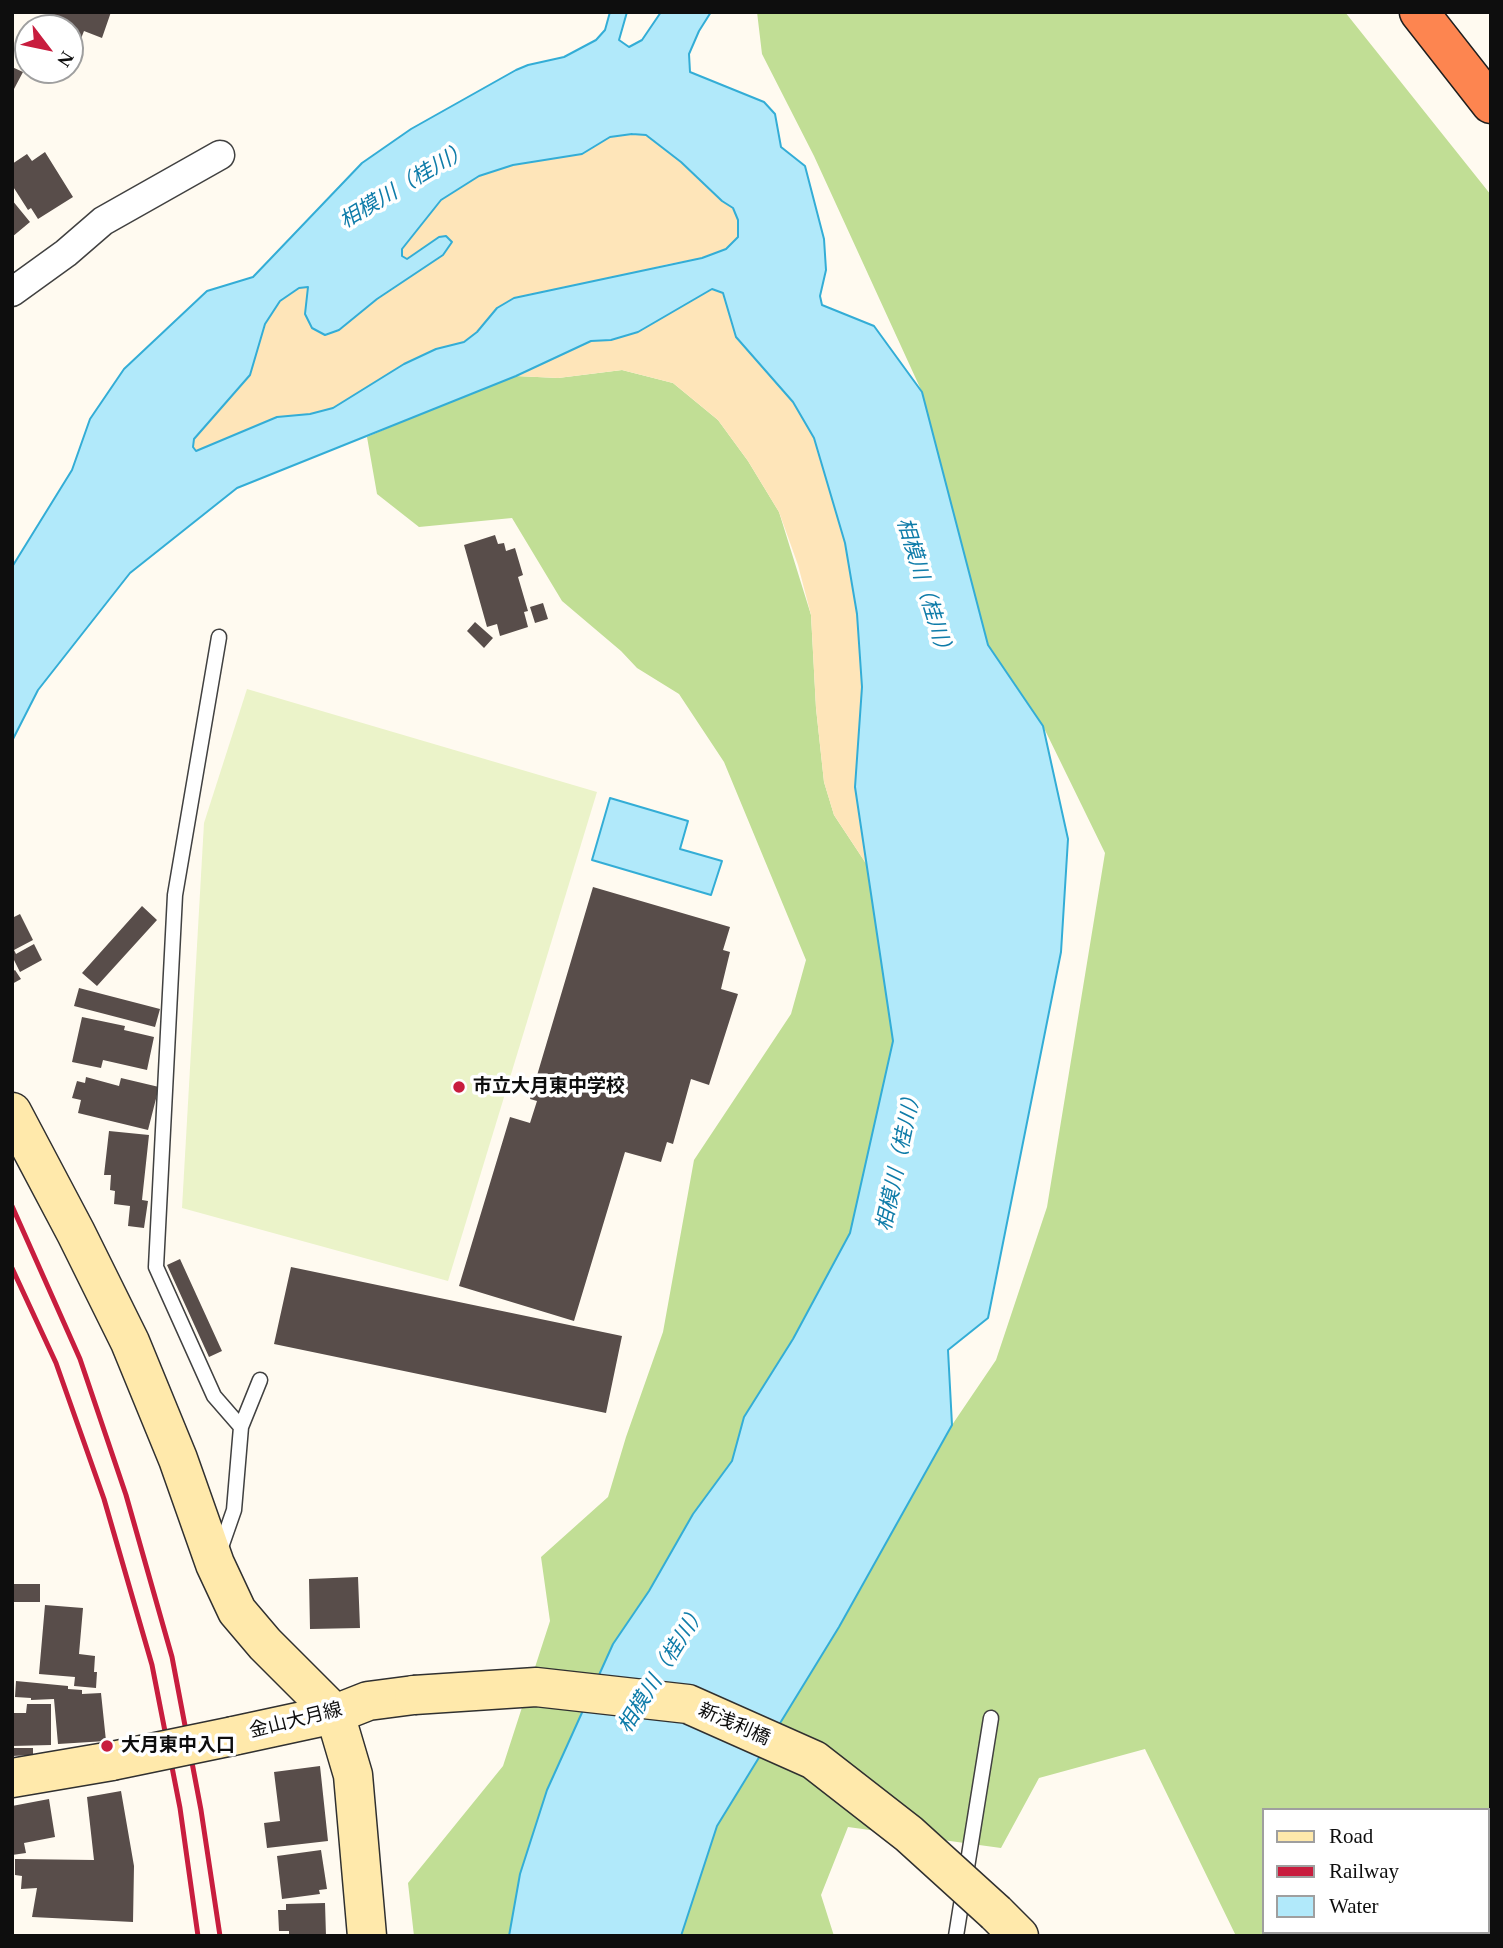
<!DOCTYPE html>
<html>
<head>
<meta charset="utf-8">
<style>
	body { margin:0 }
	#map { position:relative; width:1503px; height:1948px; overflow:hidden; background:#fffaf0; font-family:"Times New Roman",serif }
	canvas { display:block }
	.frame { position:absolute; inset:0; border:14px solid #0e0e0e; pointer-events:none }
	.legend { position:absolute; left:1262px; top:1808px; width:228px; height:126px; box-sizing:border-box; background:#fff; border:2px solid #9f9f9f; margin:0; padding:9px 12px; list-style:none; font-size:21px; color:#0e0e0e }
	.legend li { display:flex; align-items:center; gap:14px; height:35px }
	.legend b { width:35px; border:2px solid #9f9f9f }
	.north { position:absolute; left:14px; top:14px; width:70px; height:70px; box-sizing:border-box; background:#fff; border:2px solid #9f9f9f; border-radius:50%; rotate:122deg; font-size:19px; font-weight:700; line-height:28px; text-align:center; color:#0e0e0e }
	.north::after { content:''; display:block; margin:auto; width:24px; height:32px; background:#c81d3e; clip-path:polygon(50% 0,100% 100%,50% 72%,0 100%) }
</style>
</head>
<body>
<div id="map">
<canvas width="1503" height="1948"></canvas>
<div class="frame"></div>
<ul class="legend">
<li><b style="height:9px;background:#ffe9ab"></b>Road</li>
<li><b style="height:9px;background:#c81d3e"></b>Railway</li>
<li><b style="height:19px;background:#b1e9fa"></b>Water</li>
</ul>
<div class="north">N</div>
</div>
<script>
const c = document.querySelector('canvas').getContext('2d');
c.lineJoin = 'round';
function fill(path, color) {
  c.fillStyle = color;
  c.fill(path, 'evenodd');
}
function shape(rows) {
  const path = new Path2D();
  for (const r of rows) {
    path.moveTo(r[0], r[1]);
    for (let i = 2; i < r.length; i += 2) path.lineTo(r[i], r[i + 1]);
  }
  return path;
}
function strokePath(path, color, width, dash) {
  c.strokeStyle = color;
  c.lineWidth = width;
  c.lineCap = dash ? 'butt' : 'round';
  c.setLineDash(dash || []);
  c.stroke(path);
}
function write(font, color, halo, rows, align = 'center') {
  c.font = font + ' "Times New Roman","Noto Sans JP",serif';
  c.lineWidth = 7;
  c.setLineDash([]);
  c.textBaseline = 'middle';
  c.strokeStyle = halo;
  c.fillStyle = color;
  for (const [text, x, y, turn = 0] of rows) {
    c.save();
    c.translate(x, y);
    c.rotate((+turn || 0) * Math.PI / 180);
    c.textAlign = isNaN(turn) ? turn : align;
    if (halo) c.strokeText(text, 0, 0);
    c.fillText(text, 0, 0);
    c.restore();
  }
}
fill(shape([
	[757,12,1345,12,1491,195,1491,1936,1236,1936,1145,1749,1039,1778,1001,1848,848,1827,821,1895,834,1936,681,1936,717,1826,839,1627,952,1425,996,1360,1047,1207,1105,853,1043,726,988,645,922,392,814,156,762,54],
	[1263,1810,1487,1810,1487,1932,1263,1932],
	[622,370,673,383,718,420,748,461,779,512,811,615,816,708,824,782,834,815,867,865,893,1041,850,1233,793,1339,744,1417,732,1461,693,1514,649,1591,613,1644,547,1790,520,1874,509,1936,414,1936,408,1883,503,1766,550,1621,541,1557,608,1497,626,1437,663,1332,694,1160,791,1014,806,960,724,762,679,694,637,668,621,651,562,601,512,518,419,527,377,494,367,437,460,397,516,376,558,378]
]), '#c1de95');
fill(shape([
	[632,134,646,135,681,162,722,201,733,208,738,220,738,237,727,249,702,258,668,264,497,308,477,332,464,343,436,349,333,408,310,414,277,417,197,451,193,447,194,439,250,375,265,324,279,301,299,288,308,287,305,314,339,330,377,299,418,252,407,259,402,257,402,249,441,200,479,176,513,165,582,154,610,137],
	[712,289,723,293,736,337,793,402,814,438,845,543,857,614,862,687,855,787,867,865,834,815,824,782,816,708,811,615,798,565,779,512,748,461,718,420,673,383,622,370,558,378,516,376,591,341,611,340,638,332]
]), '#fee5b9');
fill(shape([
	[247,689,597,792,448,1281,182,1208,204,823]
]), '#ebf3c9');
const water = shape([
	[610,12,627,12,619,40,629,47,642,40,661,12,711,12,699,31,689,54,690,72,764,102,775,114,781,147,805,166,824,239,826,270,820,296,822,305,874,326,922,392,988,645,1043,726,1068,839,1061,952,988,1318,948,1350,952,1425,839,1627,717,1826,681,1936,509,1936,520,1874,547,1790,613,1644,649,1591,693,1514,732,1461,744,1417,793,1339,850,1233,893,1041,855,787,862,687,857,614,845,543,814,438,793,402,736,337,723,293,712,289,638,332,611,340,591,341,516,376,237,488,130,573,38,690,12,741,12,567,72,470,90,419,124,369,207,291,253,277,362,163,411,129,516,70,528,65,564,57,596,40,605,30,610,12],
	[632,134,646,135,681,162,722,201,733,208,738,220,738,237,726,249,702,258,514,298,497,308,477,332,464,342,436,349,404,364,333,408,310,414,277,417,196,451,193,447,194,439,250,375,265,324,280,301,299,288,308,287,305,314,312,328,325,335,339,330,377,299,443,255,452,242,446,236,439,237,407,259,402,256,402,249,441,200,479,176,513,165,582,154,610,137,632,134],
	[610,798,688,821,680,849,722,861,711,895,592,860,610,798]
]);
fill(water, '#b1e9fa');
strokePath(water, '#33add6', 2);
fill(shape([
	[50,12,111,12,102,38,84,31,80,41,70,37,70,28,44,28],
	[12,67,23,72,14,89,12,88],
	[45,152,73,197,38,219,31,208,28,210,12,185,12,164,27,154,32,161],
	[12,200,30,222,12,237],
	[495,535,498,544,504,543,506,551,515,548,523,575,518,577,528,611,524,612,528,627,500,636,497,624,487,627,464,545],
	[543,603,548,619,535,623,530,607],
	[475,622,493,638,484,648,467,631],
	[593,887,730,927,723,950,730,952,721,989,738,994,709,1085,691,1079,673,1144,667,1142,661,1162,625,1152,574,1321,459,1286,510,1117,530,1123,537,1101,530,1099],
	[142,906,157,920,97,986,82,973],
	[20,914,33,940,14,950,16,954,34,944,42,960,20,972,14,960,12,961,12,918],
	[15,970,21,979,12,984,12,972],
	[79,988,160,1009,155,1027,74,1006],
	[82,1017,125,1026,124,1030,154,1037,147,1070,103,1060,101,1068,72,1062],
	[86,1077,119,1086,121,1078,159,1087,148,1130,78,1113,81,1100,72,1098,77,1081,85,1083],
	[109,1131,149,1135,142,1200,148,1201,144,1228,128,1226,130,1206,114,1204,115,1191,110,1190,111,1175,104,1175],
	[180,1259,222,1351,209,1357,167,1265],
	[291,1267,622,1336,606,1413,274,1344],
	[358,1577,360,1628,310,1629,309,1579],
	[12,1584,40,1584,40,1602,12,1602],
	[45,1605,83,1608,79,1654,95,1656,94,1672,97,1672,96,1688,74,1686,75,1677,39,1674],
	[16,1681,68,1686,68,1689,82,1690,82,1694,101,1693,106,1741,58,1744,54,1699,31,1700,31,1698,15,1697],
	[27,1704,51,1704,51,1745,12,1746,12,1713,26,1713],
	[12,1748,33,1748,33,1755,12,1756],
	[320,1766,328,1841,267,1848,264,1823,280,1821,274,1772],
	[121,1791,134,1866,133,1922,32,1917,37,1888,21,1889,22,1876,15,1875,15,1859,94,1860,87,1797],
	[49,1799,55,1837,24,1843,26,1853,12,1855,12,1806],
	[321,1850,327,1889,319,1890,320,1894,282,1899,277,1856],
	[325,1903,326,1936,289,1936,289,1931,279,1931,278,1910,286,1910,286,1904]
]), '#584d4a');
const lane = shape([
	[219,637,175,895,156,1267,214,1396,241,1427],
	[219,1553,234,1510,241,1427,260,1380],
	[956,1936,991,1718]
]);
const street = shape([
	[12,292,66,253,103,221,220,155]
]);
const secondary = shape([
	[12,1112,76,1233,130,1342,178,1459,215,1564,237,1611,265,1644,335,1714,353,1775,367,1936],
	[233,1736,335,1714,368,1701,414,1695],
	[12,1778,112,1761],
	[996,1913,1019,1936]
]);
const highway = shape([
	[1419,12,1491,104]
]);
strokePath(lane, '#414141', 17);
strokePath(street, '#414141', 31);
strokePath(secondary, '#303030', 41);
strokePath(highway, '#1f1f1f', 41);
strokePath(lane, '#fff', 14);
strokePath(street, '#fff', 28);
strokePath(secondary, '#ffe9ab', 38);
strokePath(highway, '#fd8550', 38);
strokePath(shape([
	[12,1206,80,1359,126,1495,172,1657,201,1810,220,1936],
	[12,1268,56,1363,104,1499,152,1665,180,1808,198,1936]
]), '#c81d3e', 5);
const secondaryBridge = shape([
	[414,1695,536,1687,688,1704,814,1760,909,1834,996,1913],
	[112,1761,233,1736]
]);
strokePath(secondaryBridge, '#303030', 41, []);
strokePath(secondaryBridge, '#ffe9ab', 38);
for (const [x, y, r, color] of [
	[459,1087,7,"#c81d3e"],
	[107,1746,7,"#c81d3e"]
]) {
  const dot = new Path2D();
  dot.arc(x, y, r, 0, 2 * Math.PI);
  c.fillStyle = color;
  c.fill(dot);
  strokePath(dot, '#fff', 2.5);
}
write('bold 19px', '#0e0e0e', '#fff', [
	["市立大月東中学校",473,1087],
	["大月東中入口",121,1746]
], 'left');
write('19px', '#0e0e0e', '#fff', [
	["金山大月線",296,1721,-14],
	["新浅利橋",734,1725,24]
]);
write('italic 21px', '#0f7ca9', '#fff', [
	["相模川（桂川）",405,186,-31],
	["相模川（桂川）",924,589,73],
	["相模川（桂川）",900,1159,-78],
	["相模川（桂川）",663,1669,-58]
]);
</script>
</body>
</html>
